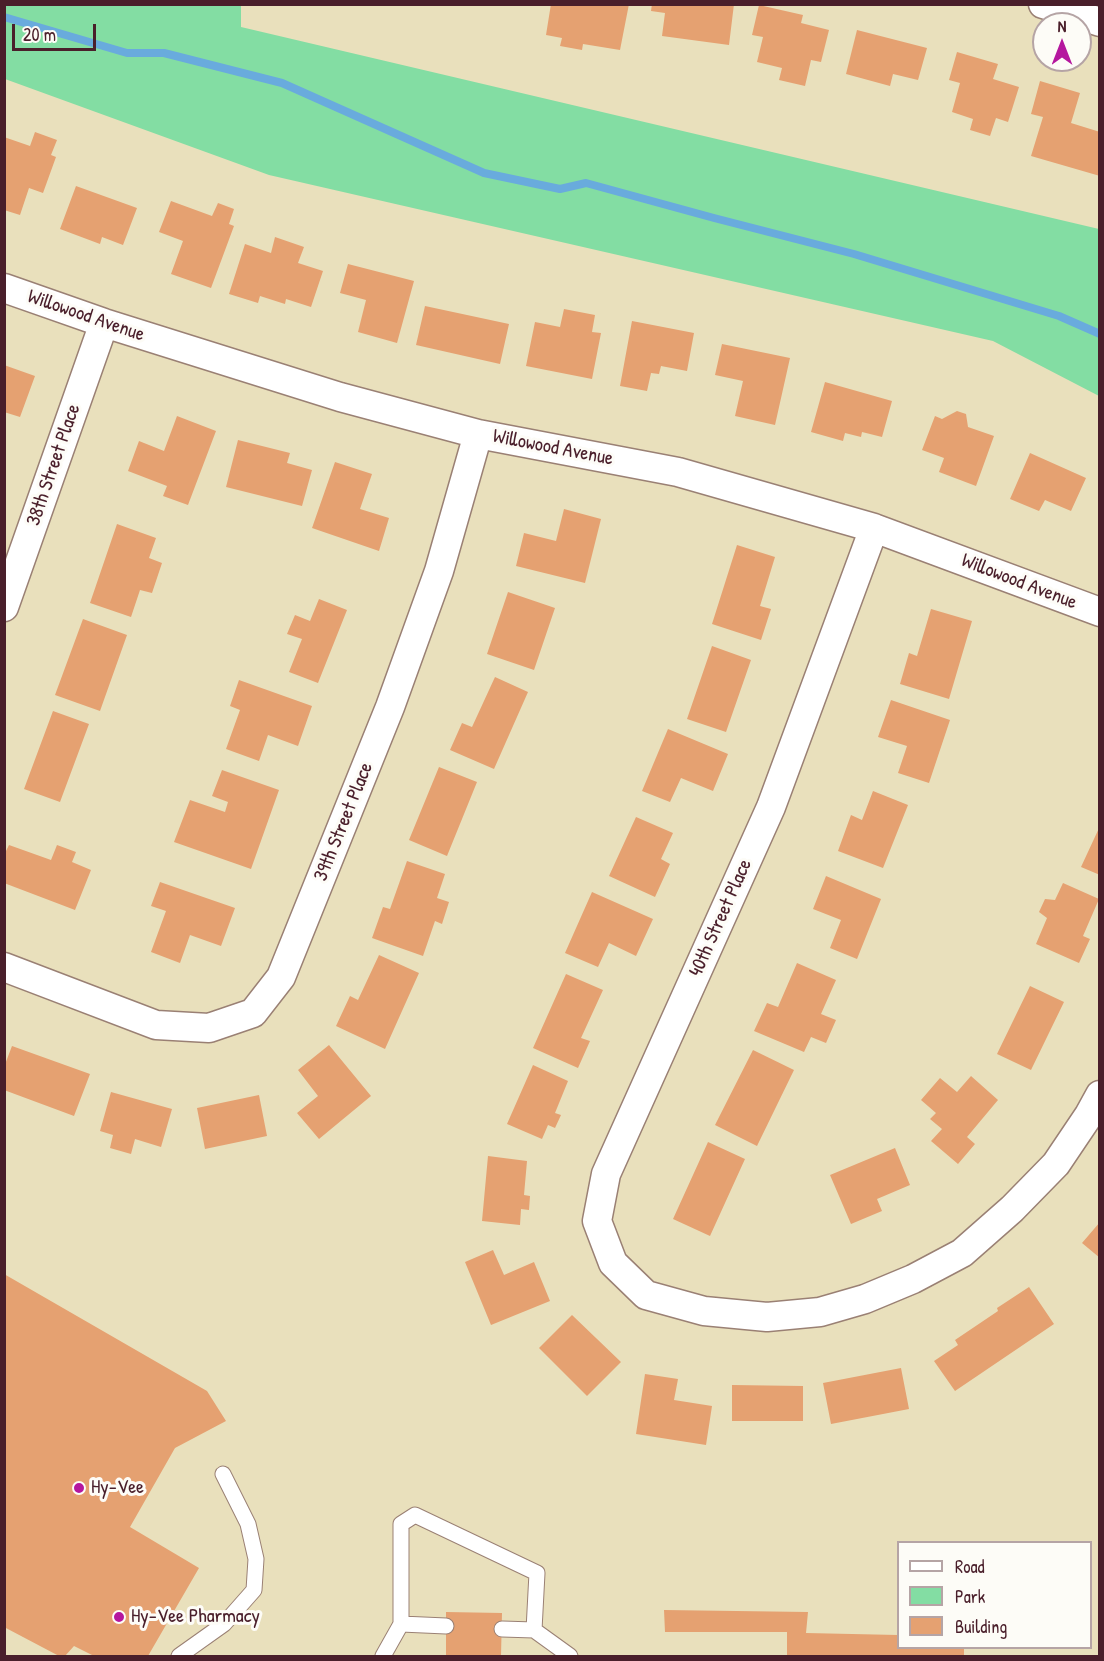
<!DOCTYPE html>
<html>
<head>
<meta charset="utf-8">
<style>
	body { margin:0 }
	#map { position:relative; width:1104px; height:1661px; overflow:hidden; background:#e9e0bc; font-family:"Patrick Hand",sans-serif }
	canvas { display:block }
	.frame { position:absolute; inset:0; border:6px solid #4a1f2b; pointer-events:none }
	.legend { position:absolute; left:897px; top:1541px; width:195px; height:108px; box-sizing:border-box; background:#fdfcf7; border:2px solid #b5a4a5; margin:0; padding:8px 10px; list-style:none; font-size:18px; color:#4a1f2b }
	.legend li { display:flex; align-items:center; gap:12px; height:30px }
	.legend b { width:30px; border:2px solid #b5a4a5 }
	.north { position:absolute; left:1032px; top:12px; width:60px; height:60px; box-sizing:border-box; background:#fdfcf7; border:2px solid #b5a4a5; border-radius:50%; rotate:0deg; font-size:16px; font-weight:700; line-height:24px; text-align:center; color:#4a1f2b }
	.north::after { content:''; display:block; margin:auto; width:21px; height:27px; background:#b5179e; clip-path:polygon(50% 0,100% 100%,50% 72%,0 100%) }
	.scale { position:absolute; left:12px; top:24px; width:84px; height:27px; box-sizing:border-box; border:3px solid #4a1f2b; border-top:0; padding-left:8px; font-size:18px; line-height:21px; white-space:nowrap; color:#4a1f2b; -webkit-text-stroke:4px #fdfcf7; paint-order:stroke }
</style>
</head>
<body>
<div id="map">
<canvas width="1104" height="1661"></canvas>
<div class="frame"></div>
<ul class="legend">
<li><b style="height:8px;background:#fff"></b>Road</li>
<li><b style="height:16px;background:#83dda3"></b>Park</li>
<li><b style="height:16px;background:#e5a171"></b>Building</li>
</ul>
<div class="north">N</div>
<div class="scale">20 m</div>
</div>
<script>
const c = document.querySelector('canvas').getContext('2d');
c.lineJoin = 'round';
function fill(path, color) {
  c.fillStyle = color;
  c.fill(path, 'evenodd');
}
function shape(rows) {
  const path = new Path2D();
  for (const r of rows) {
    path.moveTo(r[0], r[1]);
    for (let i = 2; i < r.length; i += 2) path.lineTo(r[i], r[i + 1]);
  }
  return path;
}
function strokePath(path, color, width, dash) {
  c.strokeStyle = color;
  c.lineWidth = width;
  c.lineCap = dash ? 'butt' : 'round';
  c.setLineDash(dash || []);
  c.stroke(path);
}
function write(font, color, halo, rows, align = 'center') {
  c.font = font + ' "Patrick Hand",sans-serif';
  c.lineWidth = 6;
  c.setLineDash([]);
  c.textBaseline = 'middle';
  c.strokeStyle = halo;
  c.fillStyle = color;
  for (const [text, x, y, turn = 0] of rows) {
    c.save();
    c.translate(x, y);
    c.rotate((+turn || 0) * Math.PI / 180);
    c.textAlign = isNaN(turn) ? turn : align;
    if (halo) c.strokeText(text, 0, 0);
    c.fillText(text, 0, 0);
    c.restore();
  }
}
fill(shape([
	[4,5,241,5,241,27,1099,229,1099,396,993,341,269,175,5,79]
]), '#83dda3');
strokePath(shape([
	[4,17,127,53,164,53,282,83,484,173,560,189,586,183,714,218,854,254,1059,316,1100,334]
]), '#69abdd', 8);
fill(shape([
	[551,4,629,4,620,50,583,44,582,50,560,46,562,38,546,35],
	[652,4,734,4,729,45,662,36,665,13,651,11],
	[759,5,803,15,801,23,829,30,821,62,811,60,805,86,779,80,782,68,757,62,763,37,752,35],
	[857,30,927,48,918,80,893,74,890,86,846,74],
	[957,52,998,64,993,79,1019,87,1008,122,996,118,990,136,970,130,973,119,952,112,960,83,949,80],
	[1040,81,1080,93,1071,123,1100,132,1100,176,1031,156,1043,117,1031,114],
	[35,132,57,140,51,155,56,157,43,193,29,188,20,215,4,210,4,137,30,146],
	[76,186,137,208,123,245,102,237,100,244,60,229],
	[171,201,212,216,218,203,234,209,229,224,234,226,211,288,171,274,183,241,159,232],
	[275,237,304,247,298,263,323,271,311,307,286,299,285,304,260,296,258,303,229,294,245,244,271,253],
	[348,264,414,281,397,343,358,332,366,300,340,293],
	[425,306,509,324,500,364,416,345],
	[564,309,595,315,592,332,601,333,592,379,526,366,535,322,560,327],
	[632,321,694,333,687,371,661,366,659,374,651,373,647,391,620,386],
	[722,344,790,358,775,425,735,416,743,381,715,375],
	[4,365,35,376,20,417,4,412],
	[825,382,892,401,882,437,862,432,861,437,845,433,843,441,811,432],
	[957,411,966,414,968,427,994,436,976,486,939,472,944,458,922,450,935,416,942,419],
	[177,416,216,431,188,505,163,496,167,486,128,471,139,441,164,451],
	[238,440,290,453,287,463,312,470,302,506,226,487],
	[1030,453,1086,478,1071,511,1045,500,1039,511,1010,499],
	[335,462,372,474,360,509,389,518,379,551,312,528],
	[564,509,601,519,585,583,516,566,524,533,556,541],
	[117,524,156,538,149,558,162,563,152,593,140,590,131,617,90,603],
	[737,545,775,557,760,606,771,609,761,640,712,624],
	[508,592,555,608,534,670,487,654],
	[319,599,347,610,318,683,289,672,302,639,287,634,295,615,310,621],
	[931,609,972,621,949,699,900,684,909,653,917,656],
	[83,619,127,635,100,711,55,695],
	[712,646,751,660,726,732,687,719],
	[495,677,528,692,494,769,450,750,462,723,472,727],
	[239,680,312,706,298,746,268,735,259,761,226,749,240,710,230,706],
	[891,700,950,720,929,783,898,773,907,746,878,737],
	[53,711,89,724,60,802,24,789],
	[668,729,728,754,713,791,681,778,670,802,642,791],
	[439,767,477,782,447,856,409,840],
	[222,770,279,790,251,869,174,842,190,800,225,812,228,802,212,796],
	[873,791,908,805,883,868,838,851,851,815,862,820],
	[636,817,673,833,661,859,670,864,655,897,609,876],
	[1100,826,1100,875,1081,867],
	[9,845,51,860,57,845,76,852,72,862,91,870,75,910,4,883,4,855],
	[407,861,445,874,437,898,449,902,442,924,435,921,423,956,372,938,383,907,390,909],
	[826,876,881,899,857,959,830,948,841,920,813,909],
	[160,882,235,908,221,946,190,935,180,963,151,952,166,911,151,906],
	[1063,883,1099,899,1083,936,1090,939,1079,963,1036,944,1047,918,1039,912,1045,899,1055,900],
	[592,892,653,919,636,956,609,943,598,967,565,953],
	[379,955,419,973,385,1049,336,1026,350,996,358,1000],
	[797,963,836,980,821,1014,836,1020,826,1043,811,1037,804,1052,754,1031,767,1003,778,1007],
	[566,974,603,990,581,1038,590,1041,578,1068,533,1048],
	[1030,986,1064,1002,1031,1070,997,1054],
	[329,1045,371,1096,319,1139,297,1113,318,1096,298,1070],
	[12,1046,90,1074,74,1116,4,1090,4,1067],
	[753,1050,794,1070,757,1146,715,1125],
	[533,1065,568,1081,555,1113,561,1115,555,1128,548,1125,542,1139,507,1124],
	[971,1076,998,1100,967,1137,975,1144,958,1164,931,1141,942,1129,930,1119,936,1113,921,1100,940,1078,957,1092],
	[111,1092,172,1109,161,1147,135,1139,131,1154,110,1148,113,1135,100,1131],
	[259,1095,267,1136,205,1149,197,1108],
	[708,1142,745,1159,710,1236,673,1219],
	[895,1148,910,1185,877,1199,882,1211,851,1224,830,1175],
	[488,1156,527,1161,524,1195,530,1196,529,1210,521,1209,520,1225,482,1221],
	[1100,1222,1100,1258,1082,1243],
	[493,1250,504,1275,534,1262,550,1301,491,1325,465,1262],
	[4,1274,207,1391,226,1421,175,1448,130,1527,199,1568,148,1656,94,1656,74,1646,65,1656,59,1656,4,1627],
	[1029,1287,1054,1324,955,1391,934,1361,958,1345,955,1340,998,1311,997,1308],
	[572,1315,621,1362,587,1396,539,1348],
	[901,1368,909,1409,831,1424,823,1383],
	[645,1374,678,1379,674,1400,712,1406,706,1445,636,1434],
	[732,1385,803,1386,803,1421,732,1421],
	[664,1610,808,1612,806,1633,898,1635,898,1648,964,1648,964,1656,787,1656,787,1632,665,1632],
	[446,1612,502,1613,501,1656,446,1656]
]), '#e5a171');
const service = shape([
	[401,1624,446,1626],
	[502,1629,534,1630,570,1656],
	[179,1656,224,1624,254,1590,256,1559,248,1524,223,1474],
	[383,1656,401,1624,401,1524,415,1515,537,1573,534,1630]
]);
const minor = shape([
	[1043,4,1100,22],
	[4,288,104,323,340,397,478,434,678,472,874,528,1100,612],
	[874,528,771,807,606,1174,597,1221,613,1263,646,1295,704,1311,767,1317,820,1312,865,1299,913,1279,962,1253,1012,1209,1056,1164,1089,1115,1100,1095],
	[4,607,104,323],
	[4,967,156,1025,209,1028,253,1013,281,977,390,707,439,571,478,434]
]);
strokePath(service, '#9a8074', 17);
strokePath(minor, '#9a8074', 31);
strokePath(service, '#fff', 15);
strokePath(minor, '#fff', 28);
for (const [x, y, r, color] of [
	[79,1488,6,"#b5179e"],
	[119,1617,6,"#b5179e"]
]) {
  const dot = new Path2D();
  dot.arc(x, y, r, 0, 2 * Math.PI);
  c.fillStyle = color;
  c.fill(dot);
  strokePath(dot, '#fdfcf7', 2);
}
write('20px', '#4a1f2b', '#fdfcf7', [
	["Willowood Avenue",86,316,19],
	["Willowood Avenue",553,448,11],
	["38th Street Place",54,465,-71],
	["Willowood Avenue",1019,582,21],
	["39th Street Place",344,822,-68],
	["40th Street Place",721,918,-66]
]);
write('20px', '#4a1f2b', '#fdfcf7', [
	["Hy-Vee",91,1488],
	["Hy-Vee Pharmacy",131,1617]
], 'left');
</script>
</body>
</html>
